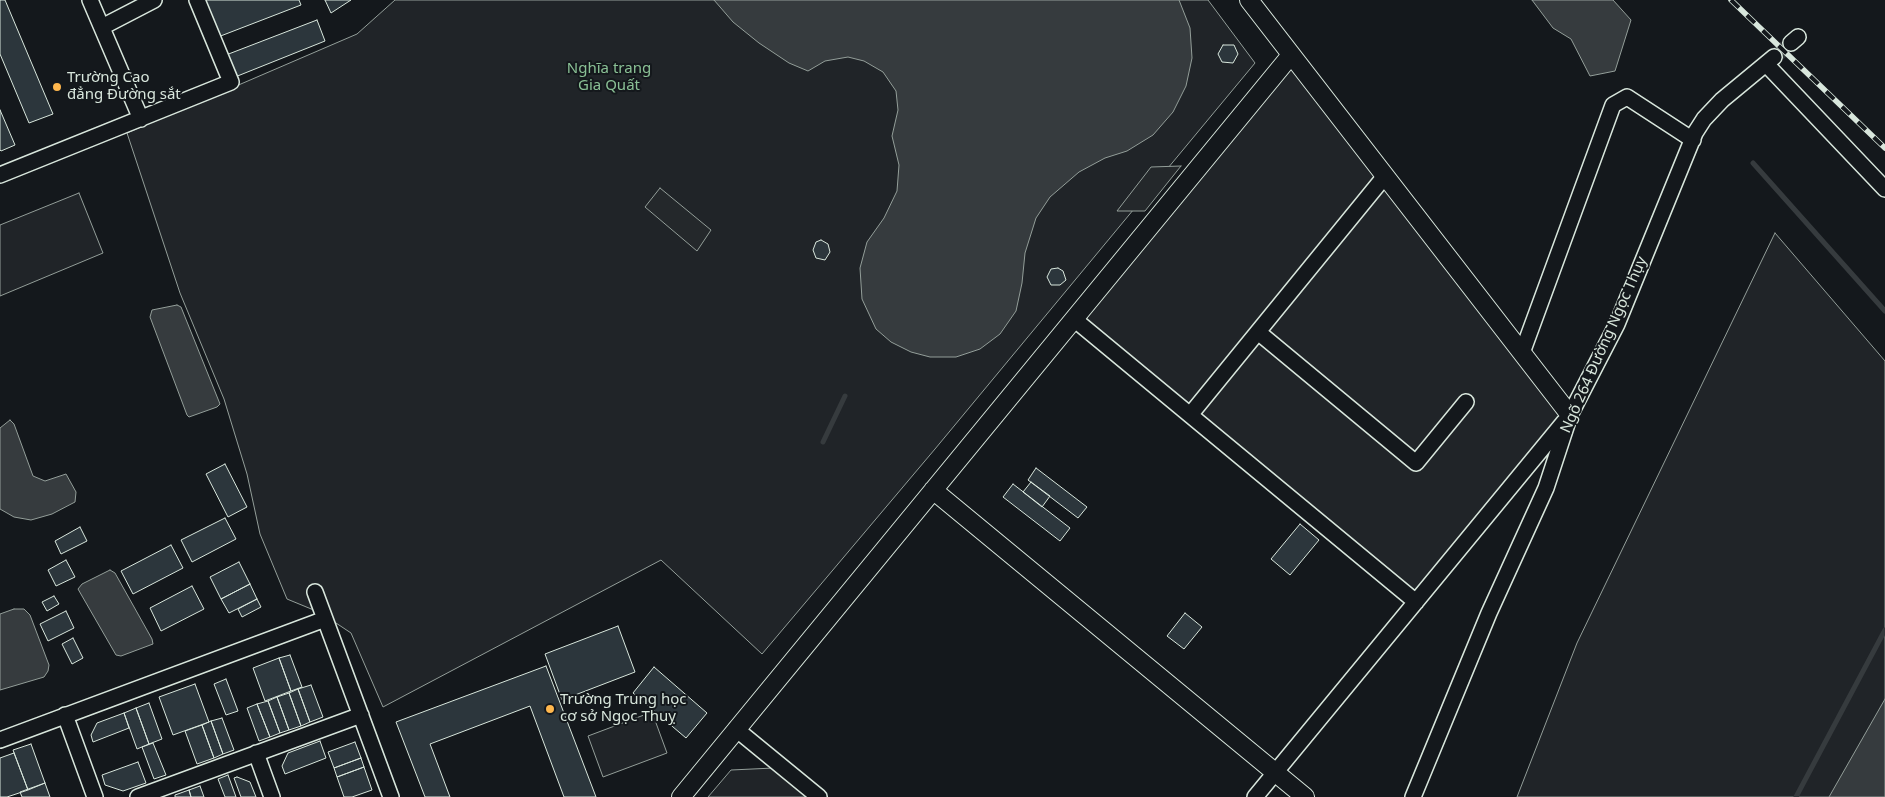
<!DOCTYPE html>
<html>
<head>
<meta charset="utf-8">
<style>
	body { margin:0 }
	canvas { display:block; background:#14181c }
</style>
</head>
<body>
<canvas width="1885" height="797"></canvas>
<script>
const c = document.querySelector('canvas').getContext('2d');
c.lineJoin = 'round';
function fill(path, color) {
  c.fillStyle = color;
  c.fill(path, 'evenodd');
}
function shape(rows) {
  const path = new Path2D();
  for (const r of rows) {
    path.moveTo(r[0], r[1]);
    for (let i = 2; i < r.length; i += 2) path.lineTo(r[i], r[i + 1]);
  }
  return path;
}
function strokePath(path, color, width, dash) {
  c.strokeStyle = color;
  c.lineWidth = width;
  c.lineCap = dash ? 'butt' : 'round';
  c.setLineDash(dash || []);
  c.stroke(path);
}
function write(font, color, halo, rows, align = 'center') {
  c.font = font + ' "Noto Sans",sans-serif';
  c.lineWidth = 4;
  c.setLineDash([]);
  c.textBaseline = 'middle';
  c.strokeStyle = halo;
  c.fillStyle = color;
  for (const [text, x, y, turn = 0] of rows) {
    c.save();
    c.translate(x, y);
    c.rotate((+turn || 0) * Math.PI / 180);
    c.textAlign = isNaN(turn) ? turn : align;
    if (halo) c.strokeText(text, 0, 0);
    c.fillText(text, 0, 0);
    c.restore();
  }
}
const green = shape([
	[395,0,1208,0,1255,63,935,449,762,654,661,560,383,707,351,633,321,613,287,599,260,534,247,474,224,399,180,293,127,133,357,34,395,0],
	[1291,55,1570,415,1416,602,1074,319,1291,55],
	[79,193,103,253,0,296,0,225,79,193],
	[1775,233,1885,361,1885,797,1517,797,1577,643,1775,233],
	[652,712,667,753,603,777,588,736,652,712],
	[774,768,809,797,708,797,731,770,774,768]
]);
fill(green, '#202428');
strokePath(green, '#939e99', 1);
const parking = shape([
	[1181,166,1145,211,1117,211,1151,167,1181,166],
	[660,188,711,230,697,251,645,207,660,188]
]);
fill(parking, '#24282b');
strokePath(parking, '#939e99', 1);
const water = shape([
	[714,0,1179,0,1190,28,1192,58,1186,86,1173,112,1153,135,1127,151,1105,158,1079,172,1050,197,1036,218,1025,253,1022,283,1016,311,1000,334,980,349,956,357,930,357,911,352,891,342,876,329,862,299,860,268,867,242,884,218,897,191,899,165,892,136,898,110,896,91,883,72,864,61,848,57,825,61,808,71,789,63,759,43,733,22,714,0],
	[1532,0,1613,0,1631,20,1615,71,1590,76,1571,39,1553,28,1532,0],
	[177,305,181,307,220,404,217,407,189,417,187,415,150,317,152,310,177,305],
	[10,420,14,424,33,476,45,481,66,474,76,492,75,502,52,514,31,520,14,517,0,509,0,428,10,420],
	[110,570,115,573,152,639,153,644,121,656,116,655,78,589,82,584,110,570],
	[14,609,24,609,30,615,49,665,48,671,44,677,0,690,0,614,14,609],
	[1885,699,1885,797,1829,797,1885,699]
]);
fill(water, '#363b3e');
strokePath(water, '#939e99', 1);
strokePath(shape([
	[1753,163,1885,311],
	[823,442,845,396],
	[1796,797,1885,630]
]), '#363b3e', 5);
const building = shape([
	[0,0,5,0,53,114,29,123,0,54,0,0],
	[204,0,299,0,301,5,218,37,204,0],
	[325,0,351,0,331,13,325,0],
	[317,20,325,41,235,77,226,55,317,20],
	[1223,45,1234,45,1238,54,1233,63,1222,62,1218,54,1223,45],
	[0,110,15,145,1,151,0,150,0,110],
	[821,240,828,244,830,252,825,260,816,258,813,250,816,242,821,240],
	[1058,268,1063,271,1066,280,1060,285,1051,285,1047,277,1051,269,1058,268],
	[225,464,247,507,228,517,206,474,225,464],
	[1036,468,1087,507,1078,518,1028,480,1036,468],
	[1031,482,1050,496,1042,507,1023,492,1031,482],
	[1013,484,1070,528,1060,541,1003,497,1013,484],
	[225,518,236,539,192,562,181,540,225,518],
	[1300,524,1319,540,1290,575,1271,559,1300,524],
	[80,527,87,541,61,554,55,541,80,527],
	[171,545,183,568,133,594,121,571,171,545],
	[66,560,75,577,56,586,48,570,66,560],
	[239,562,250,584,221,599,210,577,239,562],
	[250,584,257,599,229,613,221,599,250,584],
	[192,586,204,609,161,631,150,608,192,586],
	[54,596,59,604,47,611,42,602,54,596],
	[257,599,261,607,242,617,238,609,257,599],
	[66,611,74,628,48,641,40,624,66,611],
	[1185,613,1202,627,1184,649,1167,636,1185,613],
	[618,626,635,672,562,700,545,654,618,626],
	[73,638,83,658,72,664,62,644,73,638],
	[290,655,302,687,291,691,279,658,290,655],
	[279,658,291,691,265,701,253,668,279,658],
	[546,666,596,797,564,797,530,706,430,744,450,797,425,797,396,722,546,666],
	[654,667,707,713,686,738,633,693,654,667],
	[226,679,238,711,226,715,214,684,226,679],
	[195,684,209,722,173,735,159,697,195,684],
	[311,685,323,717,310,722,298,689,311,685],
	[298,689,310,722,301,726,289,693,298,689],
	[289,693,301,726,289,730,277,697,289,693],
	[277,697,289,730,280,733,268,701,277,697],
	[268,701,280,733,270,737,257,704,268,701],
	[149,703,162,739,149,744,136,708,149,703],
	[257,704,270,737,259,741,247,708,257,704],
	[136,708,149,744,137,749,124,713,136,708],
	[124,713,129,728,93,742,91,735,97,723,124,713],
	[222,718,234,750,223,754,211,721,222,718],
	[211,721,223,754,214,758,202,725,211,721],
	[202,725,214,758,197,764,185,731,202,725],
	[320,741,326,758,285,774,282,766,288,753,320,741],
	[355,742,361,758,334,768,328,752,355,742],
	[153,743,166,775,154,779,142,747,153,743],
	[31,744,45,783,28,790,13,750,31,744],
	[14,753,28,790,7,797,0,797,0,758,14,753],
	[361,758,364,767,337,777,334,768,361,758],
	[138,762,146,783,123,791,105,785,102,775,138,762],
	[364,767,372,790,352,797,344,797,337,777,364,767],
	[228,775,236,797,225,797,218,779,228,775],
	[237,777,250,782,256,797,241,797,234,778,237,777],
	[45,783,50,797,22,797,20,792,45,783],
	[200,786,204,797,191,797,189,790,200,786],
	[189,790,191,797,175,797,175,795,189,790]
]);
fill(building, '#2c363c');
strokePath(building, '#d8e6dc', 1);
strokePath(shape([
	[1774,57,1791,43]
]), '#313739', 15, [15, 8]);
const minor = shape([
	[90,0,141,119],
	[102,27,154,0],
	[1791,43,1798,37],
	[1766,64,1885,189],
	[0,175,231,82,197,0],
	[1074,319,1416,602],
	[1258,332,1416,463,1466,402],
	[1522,353,1613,105,1627,97,1693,140],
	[1190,415,1385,176],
	[315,592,391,797],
	[65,715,95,797],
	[736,729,819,797],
	[0,740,325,619],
	[256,753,272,797],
	[138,797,361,715],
	[1255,797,1564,422],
	[1413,797,1489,613,1546,488,1570,415,1617,324,1695,133,1704,119,1722,100,1774,57]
]);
const tertiary = shape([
	[1249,0,1570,415],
	[933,490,1305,797],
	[681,797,1291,55]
]);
strokePath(minor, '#d8e6dc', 18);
strokePath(tertiary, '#d8e6dc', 20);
strokePath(minor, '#14181c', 15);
strokePath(tertiary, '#14181c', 18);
const rail = shape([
	[1731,0,1885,148]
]);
strokePath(rail, '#d8e6dc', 5.5);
strokePath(rail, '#14181c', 4, [11]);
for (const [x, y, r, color] of [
	[57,87,5,"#ffb74d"],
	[550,709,5,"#ffb74d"]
]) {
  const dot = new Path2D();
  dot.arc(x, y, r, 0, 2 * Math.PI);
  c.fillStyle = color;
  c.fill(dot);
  strokePath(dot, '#14181c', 2);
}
write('15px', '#8ac095', '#14181c', [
	["Nghĩa trang",609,69],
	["Gia Quất",609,86]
]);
write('15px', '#d8e6dc', '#14181c', [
	["Trường Cao",67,78],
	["đẳng Đường sắt",67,95],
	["Trường Trung học",560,700],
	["cơ sở Ngọc Thuỵ",560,717]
], 'left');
write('15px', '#d8e6dc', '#14181c', [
	["Ngõ 264 Đường Ngọc Thụy",1604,345,-66]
]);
</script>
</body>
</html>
